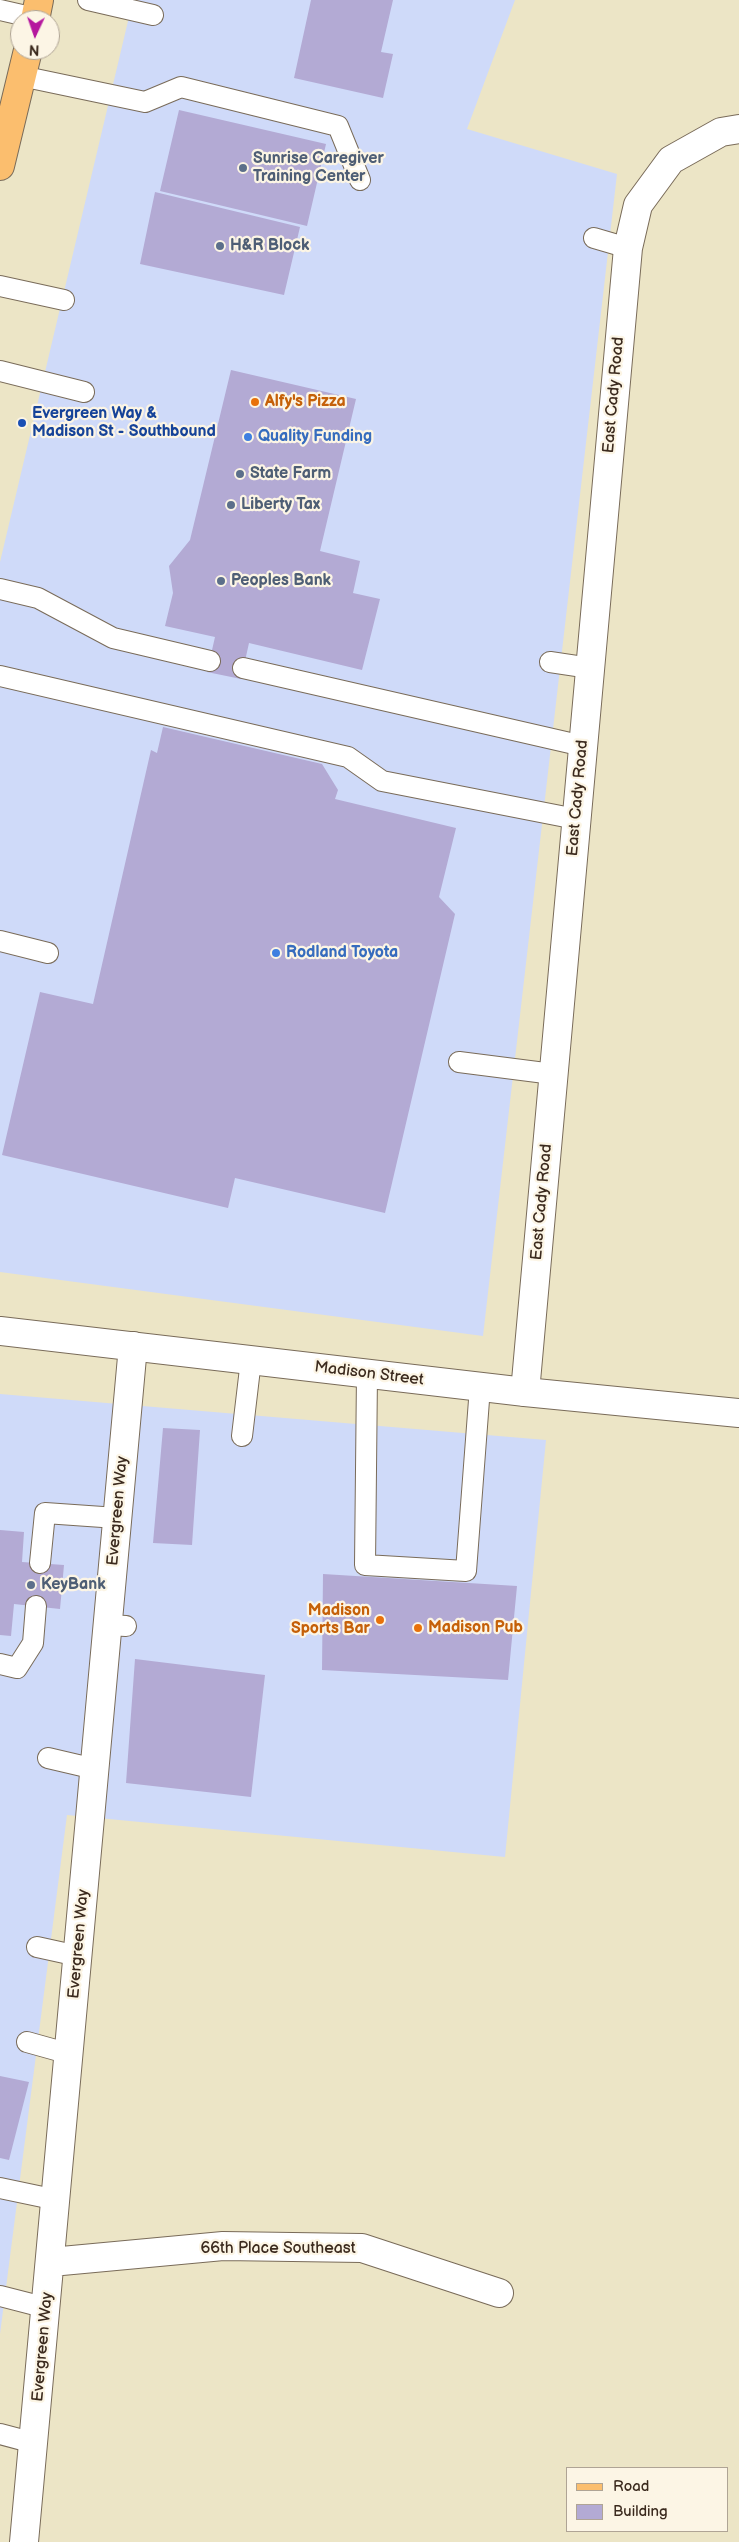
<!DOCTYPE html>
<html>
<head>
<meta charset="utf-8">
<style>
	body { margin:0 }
	#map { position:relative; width:739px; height:2542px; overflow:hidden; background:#ece5c6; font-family:"Balsamiq Sans",sans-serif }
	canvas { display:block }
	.legend { position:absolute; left:566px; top:2467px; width:162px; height:65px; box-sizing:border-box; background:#fcf5e5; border:1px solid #afa495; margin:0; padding:6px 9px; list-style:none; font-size:15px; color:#3b2a1e }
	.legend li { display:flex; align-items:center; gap:10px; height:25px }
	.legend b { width:25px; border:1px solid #afa495 }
	.north { position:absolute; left:10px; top:10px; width:50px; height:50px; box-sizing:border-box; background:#fcf5e5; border:1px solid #afa495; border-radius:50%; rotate:183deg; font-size:14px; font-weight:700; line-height:20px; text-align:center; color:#3b2a1e }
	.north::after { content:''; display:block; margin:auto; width:18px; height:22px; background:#b5179e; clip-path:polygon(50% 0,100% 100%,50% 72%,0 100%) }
</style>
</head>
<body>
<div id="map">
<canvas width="739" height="2542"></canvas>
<ul class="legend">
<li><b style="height:6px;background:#fbbe6e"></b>Road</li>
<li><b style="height:14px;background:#b3aad4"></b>Building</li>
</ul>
<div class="north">N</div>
</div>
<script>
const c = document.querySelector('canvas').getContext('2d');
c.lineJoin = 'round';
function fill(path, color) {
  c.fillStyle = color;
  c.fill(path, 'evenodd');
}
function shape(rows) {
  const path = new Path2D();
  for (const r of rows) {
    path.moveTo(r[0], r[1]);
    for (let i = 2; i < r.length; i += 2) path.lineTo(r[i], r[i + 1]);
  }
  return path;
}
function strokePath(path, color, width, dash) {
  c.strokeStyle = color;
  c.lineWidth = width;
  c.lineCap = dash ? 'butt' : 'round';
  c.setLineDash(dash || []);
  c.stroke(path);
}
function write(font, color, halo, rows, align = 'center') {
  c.font = font + ' "Balsamiq Sans",sans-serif';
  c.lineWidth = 4.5;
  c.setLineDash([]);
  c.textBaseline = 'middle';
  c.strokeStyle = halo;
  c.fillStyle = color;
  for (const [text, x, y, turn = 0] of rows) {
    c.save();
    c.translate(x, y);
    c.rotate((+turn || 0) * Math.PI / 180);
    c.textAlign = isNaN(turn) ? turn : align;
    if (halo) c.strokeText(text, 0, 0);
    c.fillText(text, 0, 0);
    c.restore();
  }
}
fill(shape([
	[133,0,515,0,467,129,617,174,483,1336,0,1272,0,562],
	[0,1394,546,1440,505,1857,67,1815,0,2334]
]), '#cfdaf9');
fill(shape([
	[311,0,393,0,381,52,393,54,383,98,294,78],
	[179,110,326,144,307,226,160,191],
	[155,192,300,227,284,295,140,264],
	[231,370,356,399,320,551,360,561,353,593,380,599,362,670,249,643,241,679,207,672,215,637,165,626,173,593,169,566,190,540],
	[163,727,322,764,338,790,335,799,456,828,439,897,455,914,385,1213,235,1178,228,1208,2,1155,40,992,93,1004,151,750,157,753],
	[163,1428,200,1430,192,1545,153,1543],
	[0,1530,24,1532,22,1562,64,1565,60,1609,14,1604,11,1636,0,1635],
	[323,1574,517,1586,508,1680,322,1670],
	[135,1659,265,1675,251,1797,126,1783],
	[0,2076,29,2082,9,2160,0,2158]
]), '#b3aad4');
const service = shape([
	[88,0,153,15],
	[0,10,35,18],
	[21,76,145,102,181,87,338,126,360,180],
	[594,238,628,248],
	[0,286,64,300],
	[0,371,84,392],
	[0,589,38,598,113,638,210,661],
	[550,662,590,668],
	[243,668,583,746],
	[0,676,348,757,382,781,576,819],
	[0,941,48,953],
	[459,1062,553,1074],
	[367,1374,365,1565,466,1571,480,1387],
	[242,1436,251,1360],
	[40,1563,45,1513,117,1518],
	[108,1625,126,1626],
	[0,1664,17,1668,33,1643,36,1606],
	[48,1758,95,1769],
	[37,1947,78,1956],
	[27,2042,70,2054],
	[0,2188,57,2200],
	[0,2296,47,2308],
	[0,2434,34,2443]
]);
const minor = shape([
	[525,1392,628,248,638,205,671,160,721,132,739,129],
	[51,2262,223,2246,362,2248,499,2293],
	[24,2542,133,1346]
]);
const tertiary = shape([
	[0,1331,525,1392,739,1413]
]);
const primary = shape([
	[35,20,39,0],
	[0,166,28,50]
]);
strokePath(service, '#796b59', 22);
strokePath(minor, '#796b59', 30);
strokePath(tertiary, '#796b59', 30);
strokePath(primary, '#796b59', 30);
strokePath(service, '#fff', 20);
strokePath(minor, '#fff', 28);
strokePath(tertiary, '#fff', 28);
strokePath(primary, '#fbbe6e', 28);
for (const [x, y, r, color] of [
	[243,168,5,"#5c6f8a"],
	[220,246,5,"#5c6f8a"],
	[255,402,5,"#e8710a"],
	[22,423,5,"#1a4fb4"],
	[248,437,5,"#3f7fe0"],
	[240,474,5,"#5c6f8a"],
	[231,505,5,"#5c6f8a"],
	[221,581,5,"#5c6f8a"],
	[276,953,5,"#3f7fe0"],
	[31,1585,5,"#5c6f8a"],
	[380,1620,5,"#e8710a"],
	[418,1628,5,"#e8710a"]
]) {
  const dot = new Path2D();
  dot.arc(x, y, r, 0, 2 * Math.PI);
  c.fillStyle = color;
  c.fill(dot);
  strokePath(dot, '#fcf5e5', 2);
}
write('bold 16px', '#4e5e75', '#fcf5e5', [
	["Sunrise Caregiver",253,159],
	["Training Center",253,177],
	["H&R Block",230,246],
	["State Farm",250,474],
	["Liberty Tax",241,505],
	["Peoples Bank",231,581],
	["KeyBank",41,1585]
], 'left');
write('16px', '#3b2a1e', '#fcf5e5', [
	["East Cady Road",614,395,-85],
	["East Cady Road",578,798,-85],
	["East Cady Road",542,1202,-85],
	["Madison Street",369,1374,7],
	["Evergreen Way",118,1511,-85],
	["Evergreen Way",79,1944,-85],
	["66th Place Southeast",278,2249],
	["Evergreen Way",43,2347,-85]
]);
write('bold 16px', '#c56008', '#fcf5e5', [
	["Alfy's Pizza",265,402],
	["Madison",370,1611,"right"],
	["Sports Bar",370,1629,"right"],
	["Madison Pub",428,1628]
], 'left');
write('bold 16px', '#164399', '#fcf5e5', [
	["Evergreen Way &",32,414],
	["Madison St - Southbound",32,432]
], 'left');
write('bold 16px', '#366cbe', '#fcf5e5', [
	["Quality Funding",258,437],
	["Rodland Toyota",286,953]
], 'left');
</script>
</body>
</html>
